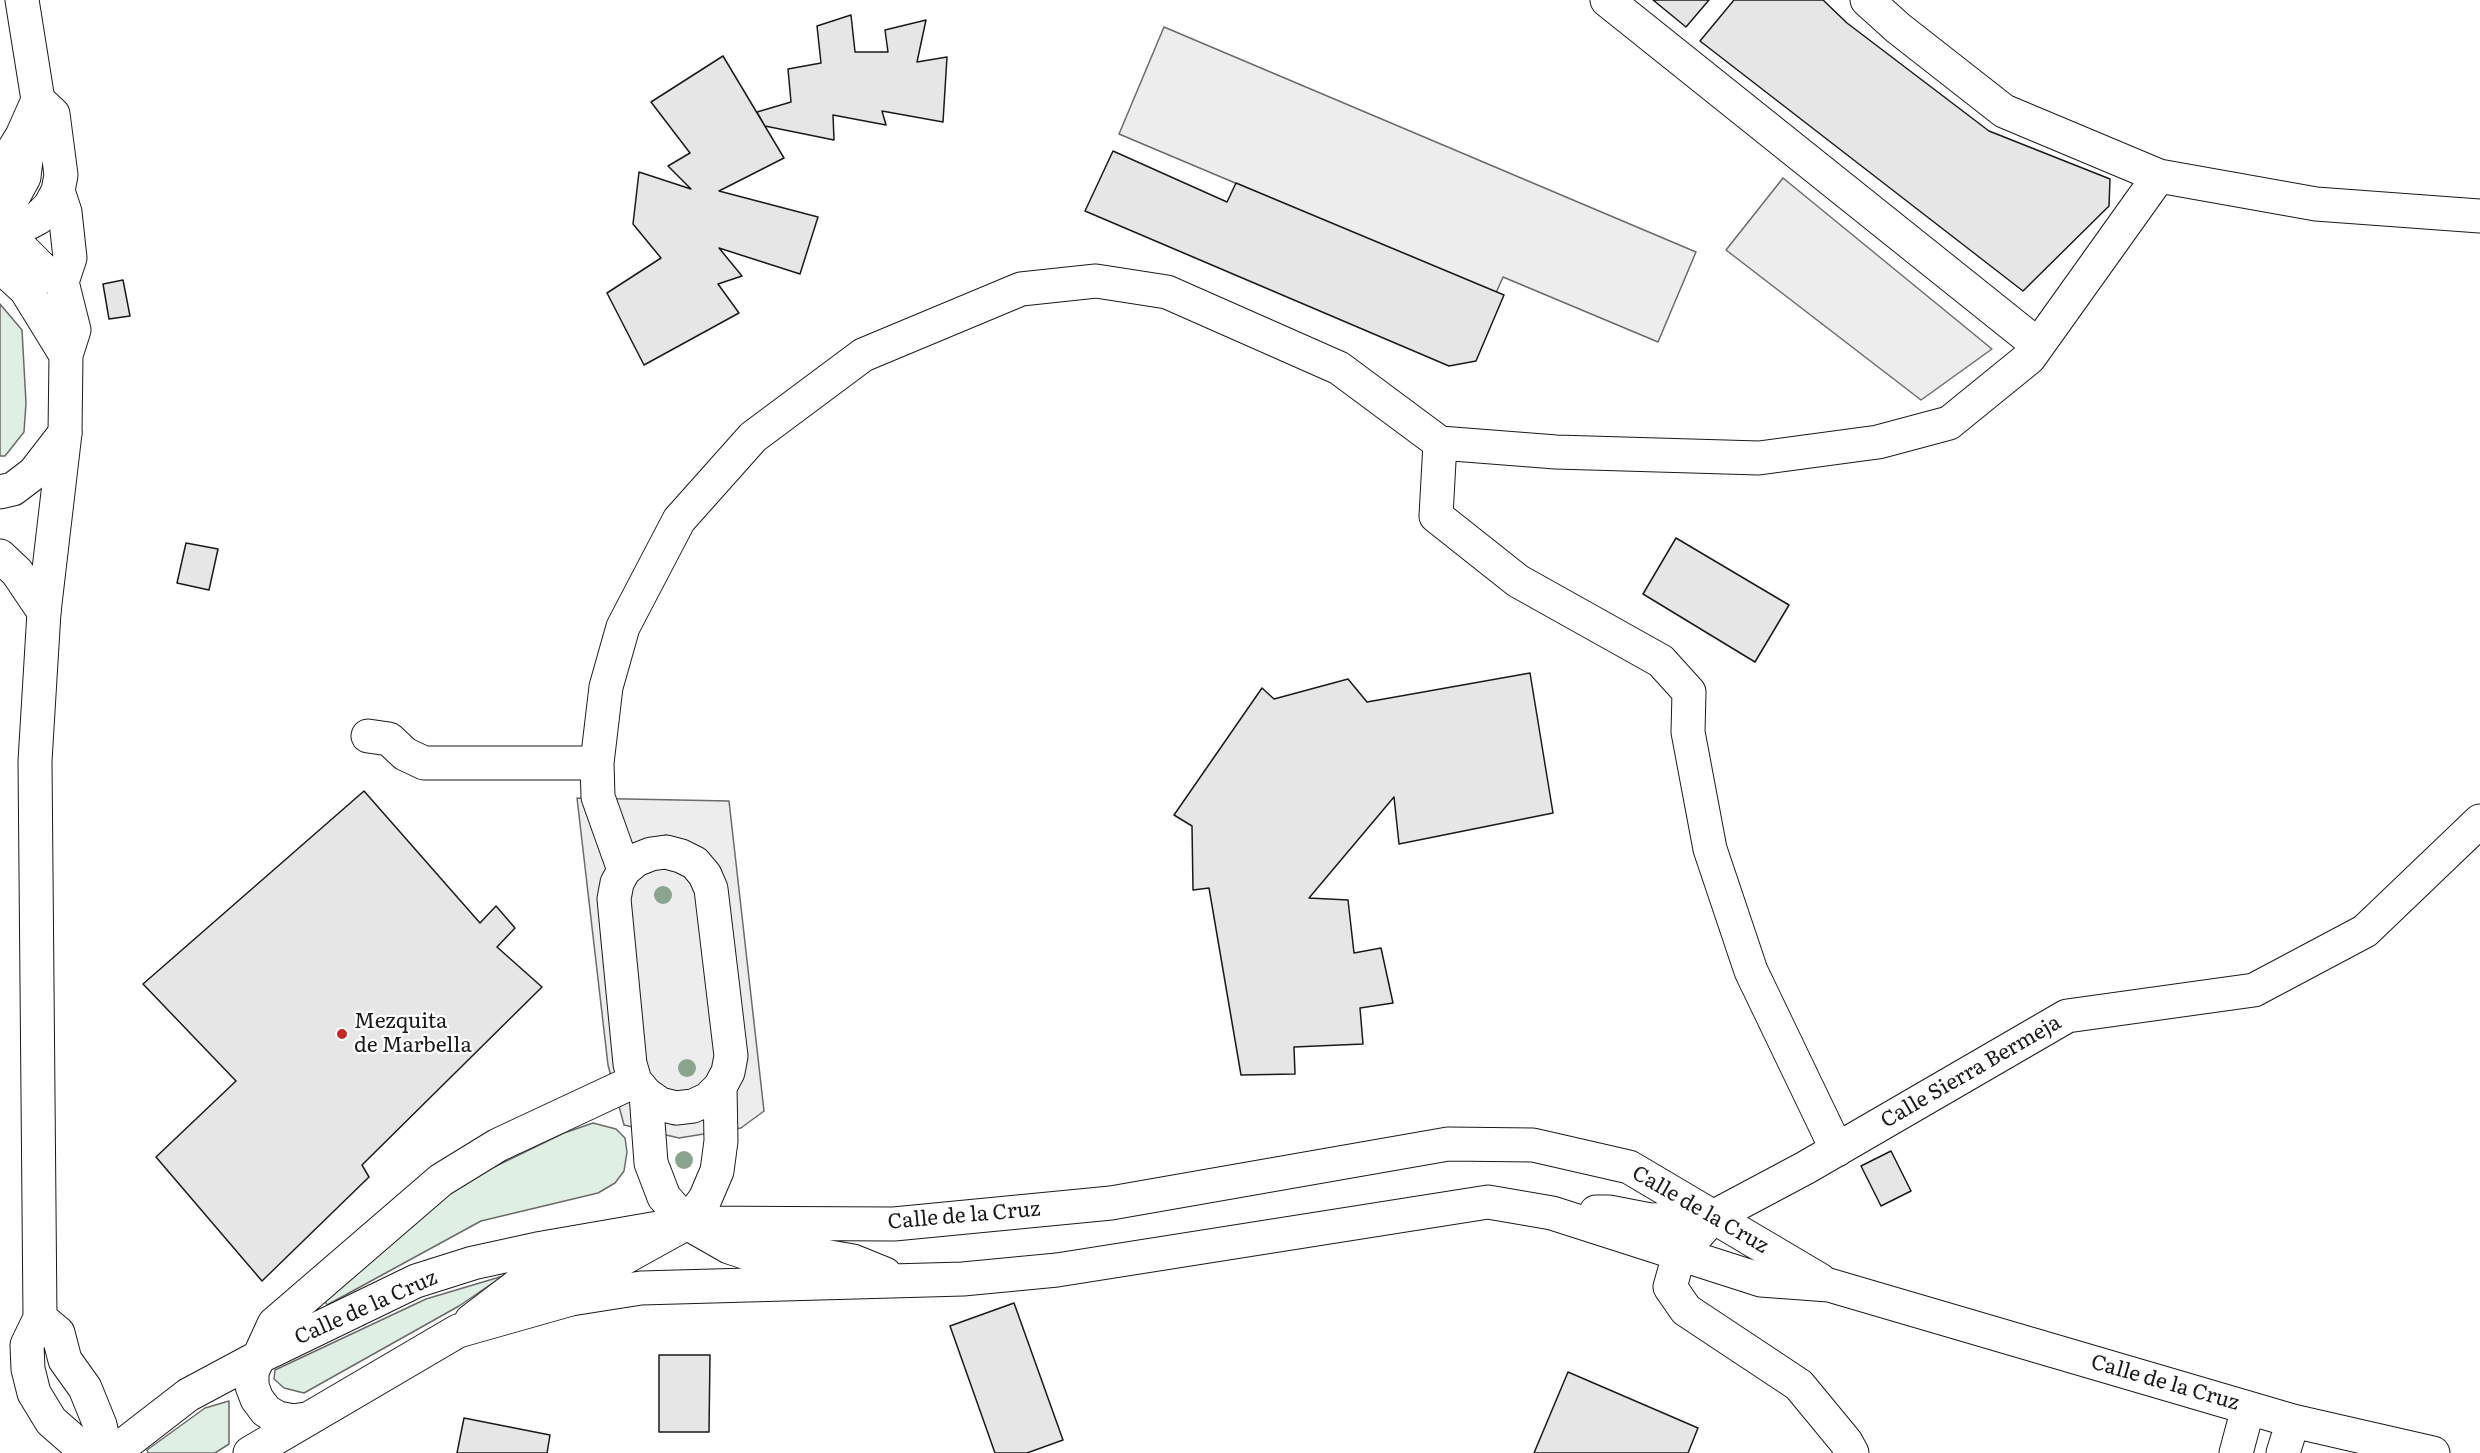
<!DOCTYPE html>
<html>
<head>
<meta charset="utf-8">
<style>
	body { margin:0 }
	canvas { display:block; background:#fff }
</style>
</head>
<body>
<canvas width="2480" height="1453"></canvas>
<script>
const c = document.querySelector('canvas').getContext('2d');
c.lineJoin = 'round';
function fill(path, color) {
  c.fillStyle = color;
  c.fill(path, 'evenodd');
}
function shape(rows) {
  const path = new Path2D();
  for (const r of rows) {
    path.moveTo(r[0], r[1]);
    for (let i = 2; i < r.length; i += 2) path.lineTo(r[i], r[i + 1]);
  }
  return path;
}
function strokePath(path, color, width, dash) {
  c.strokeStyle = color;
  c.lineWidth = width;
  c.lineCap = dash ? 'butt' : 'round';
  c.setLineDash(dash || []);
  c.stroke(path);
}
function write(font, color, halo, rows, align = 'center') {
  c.font = font + ' Literata,serif';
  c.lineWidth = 4.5;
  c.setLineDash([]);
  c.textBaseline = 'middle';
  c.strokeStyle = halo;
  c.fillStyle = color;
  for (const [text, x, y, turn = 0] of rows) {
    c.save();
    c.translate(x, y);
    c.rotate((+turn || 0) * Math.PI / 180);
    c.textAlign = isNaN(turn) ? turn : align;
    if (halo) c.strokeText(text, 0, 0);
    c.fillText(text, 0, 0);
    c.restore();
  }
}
const green = shape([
	[0,304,22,330,26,403,24,432,5,456,0,456,0,304],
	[593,1123,616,1129,625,1138,627,1152,624,1171,615,1183,598,1193,481,1221,327,1305,323,1298,463,1182,564,1133,593,1123],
	[503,1276,459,1306,304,1393,284,1388,274,1379,275,1370,426,1299,503,1276],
	[229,1401,229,1444,215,1453,148,1453,147,1450,205,1408,229,1401]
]);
fill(green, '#e0efe3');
strokePath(green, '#6a6a6a', 1.5);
const parking = shape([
	[1164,27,1696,252,1658,342,1503,277,1496,293,1119,134,1164,27],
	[1783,178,1992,349,1921,400,1726,250,1783,178],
	[577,798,729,801,764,1111,741,1128,679,1138,624,1125,608,1065,577,798]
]);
fill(parking, '#ededed');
strokePath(parking, '#6a6a6a', 1.5);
const building = shape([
	[1653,0,1709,0,1686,27,1653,0],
	[1734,0,1823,0,1847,23,1989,131,2110,179,2109,206,2023,291,1700,41,1734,0],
	[851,15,855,52,888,52,885,30,926,20,917,62,947,57,943,122,882,111,886,125,833,115,834,140,765,126,757,112,791,102,788,69,821,63,817,26,851,15],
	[723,56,784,158,719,191,818,217,800,274,719,248,742,276,718,284,739,313,644,365,607,293,661,258,633,224,639,172,691,189,668,166,690,153,651,102,723,56],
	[1113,151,1227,202,1236,183,1504,295,1476,361,1449,366,1085,211,1113,151],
	[123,280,130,316,109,319,103,284,123,280],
	[1676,538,1789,605,1755,662,1643,594,1676,538],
	[186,543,218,549,209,590,177,583,186,543],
	[1530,673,1553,813,1399,844,1394,797,1309,898,1348,900,1354,953,1381,948,1393,1003,1360,1008,1363,1044,1294,1047,1295,1074,1241,1075,1209,888,1193,890,1192,826,1174,815,1262,688,1274,699,1348,679,1367,702,1530,673],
	[364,791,480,923,496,906,515,928,497,947,542,987,362,1165,369,1177,262,1281,156,1157,236,1081,143,984,364,791],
	[1891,1151,1911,1191,1881,1206,1861,1166,1891,1151],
	[1014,1303,1063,1440,1027,1453,995,1453,950,1326,1014,1303],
	[659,1355,710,1355,709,1432,659,1432,659,1355],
	[1568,1372,1698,1428,1688,1453,1534,1453,1568,1372],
	[464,1418,550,1435,547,1453,457,1453,464,1418]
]);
fill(building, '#e6e6e6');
strokePath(building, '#1a1a1a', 1.5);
const minor = shape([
	[1607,0,2038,345],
	[1867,0,1898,28,2004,111,2159,176,2316,204,2480,216],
	[0,172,22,136,38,100,22,0],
	[58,191,65,212,70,258,62,282],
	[0,221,24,177,27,151,22,136],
	[0,230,23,226,38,218,50,206,58,191,61,175,53,114,38,100],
	[0,234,25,252,45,272,62,282,74,330,66,355,65,433,44,612,35,761,40,1318,27,1345,28,1369,34,1393,51,1421,76,1443,95,1453],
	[0,266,26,290,66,355],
	[1440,443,1436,516,1518,581,1661,661,1689,692,1688,732,1710,849,1751,971,1837,1150],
	[368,736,389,739,405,754,424,763,597,763],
	[666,852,681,856,695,863,705,875,711,889,731,1056,728,1072,720,1087,708,1099,693,1106,676,1108,660,1104,646,1094,635,1081,630,1064,614,899,617,883,624,870,636,860,651,854,666,852],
	[624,870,598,797,597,763,606,687,623,627,679,520,753,437,863,355,1021,289,1096,281,1167,292,1339,368,1440,443,1556,452,1759,458,1878,442,1949,423,2029,358,2159,176],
	[646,1094,651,1163,664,1197,687,1223,729,1247,756,1256,812,1254,853,1261,885,1274],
	[1596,1212,1609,1212,1650,1220,1713,1217],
	[40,1318,58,1333,65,1360,85,1388,100,1425,106,1453],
	[471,1321,521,1283,565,1268,622,1259,687,1223,705,1199,717,1171,721,1141,720,1087],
	[306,1419,293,1421,278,1418,266,1411,257,1399,252,1386,252,1372,274,1324,441,1180,498,1145,635,1081],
	[113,1453,188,1395,257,1358,416,1281,473,1263,537,1249,687,1223,894,1224,1111,1203,1448,1144,1533,1145,1629,1167,1820,1280],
	[250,1453,458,1331,571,1299,641,1288,963,1279,1057,1270,1488,1202,1552,1213,1761,1280,1829,1285,2293,1421,2433,1453],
	[1852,1453,1846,1442,1799,1385,1686,1310,1670,1287,1679,1255,1713,1217,1805,1168,2067,1016,2254,990,2365,931,2480,821],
	[2236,1453,2248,1408],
	[2283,1453,2293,1421]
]);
const major = shape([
	[0,492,13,489,34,473,65,433],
	[0,556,17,572,44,612]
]);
strokePath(minor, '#1a1a1a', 35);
strokePath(major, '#1a1a1a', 35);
strokePath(minor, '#fff', 33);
strokePath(major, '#fff', 33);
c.fillStyle = '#8aa48f';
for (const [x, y] of [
	[663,895],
	[687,1068],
	[684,1160]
]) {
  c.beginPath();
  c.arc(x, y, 9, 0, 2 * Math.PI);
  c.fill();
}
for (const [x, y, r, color] of [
	[342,1034,6,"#c62828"]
]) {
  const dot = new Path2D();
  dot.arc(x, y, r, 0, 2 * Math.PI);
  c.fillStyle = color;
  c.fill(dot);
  strokePath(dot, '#fff', 2);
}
write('21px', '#1a1a1a', '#fff', [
	["Mezquita",354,1022],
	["de Marbella",354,1046]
], 'left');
write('21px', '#1a1a1a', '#fff', [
	["Calle Sierra Bermeja",1971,1072,-30],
	["Calle de la Cruz",1700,1210,30],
	["Calle de la Cruz",964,1216,-5],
	["Calle de la Cruz",366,1308,-24],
	["Calle de la Cruz",2165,1383,16]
]);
</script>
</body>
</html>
